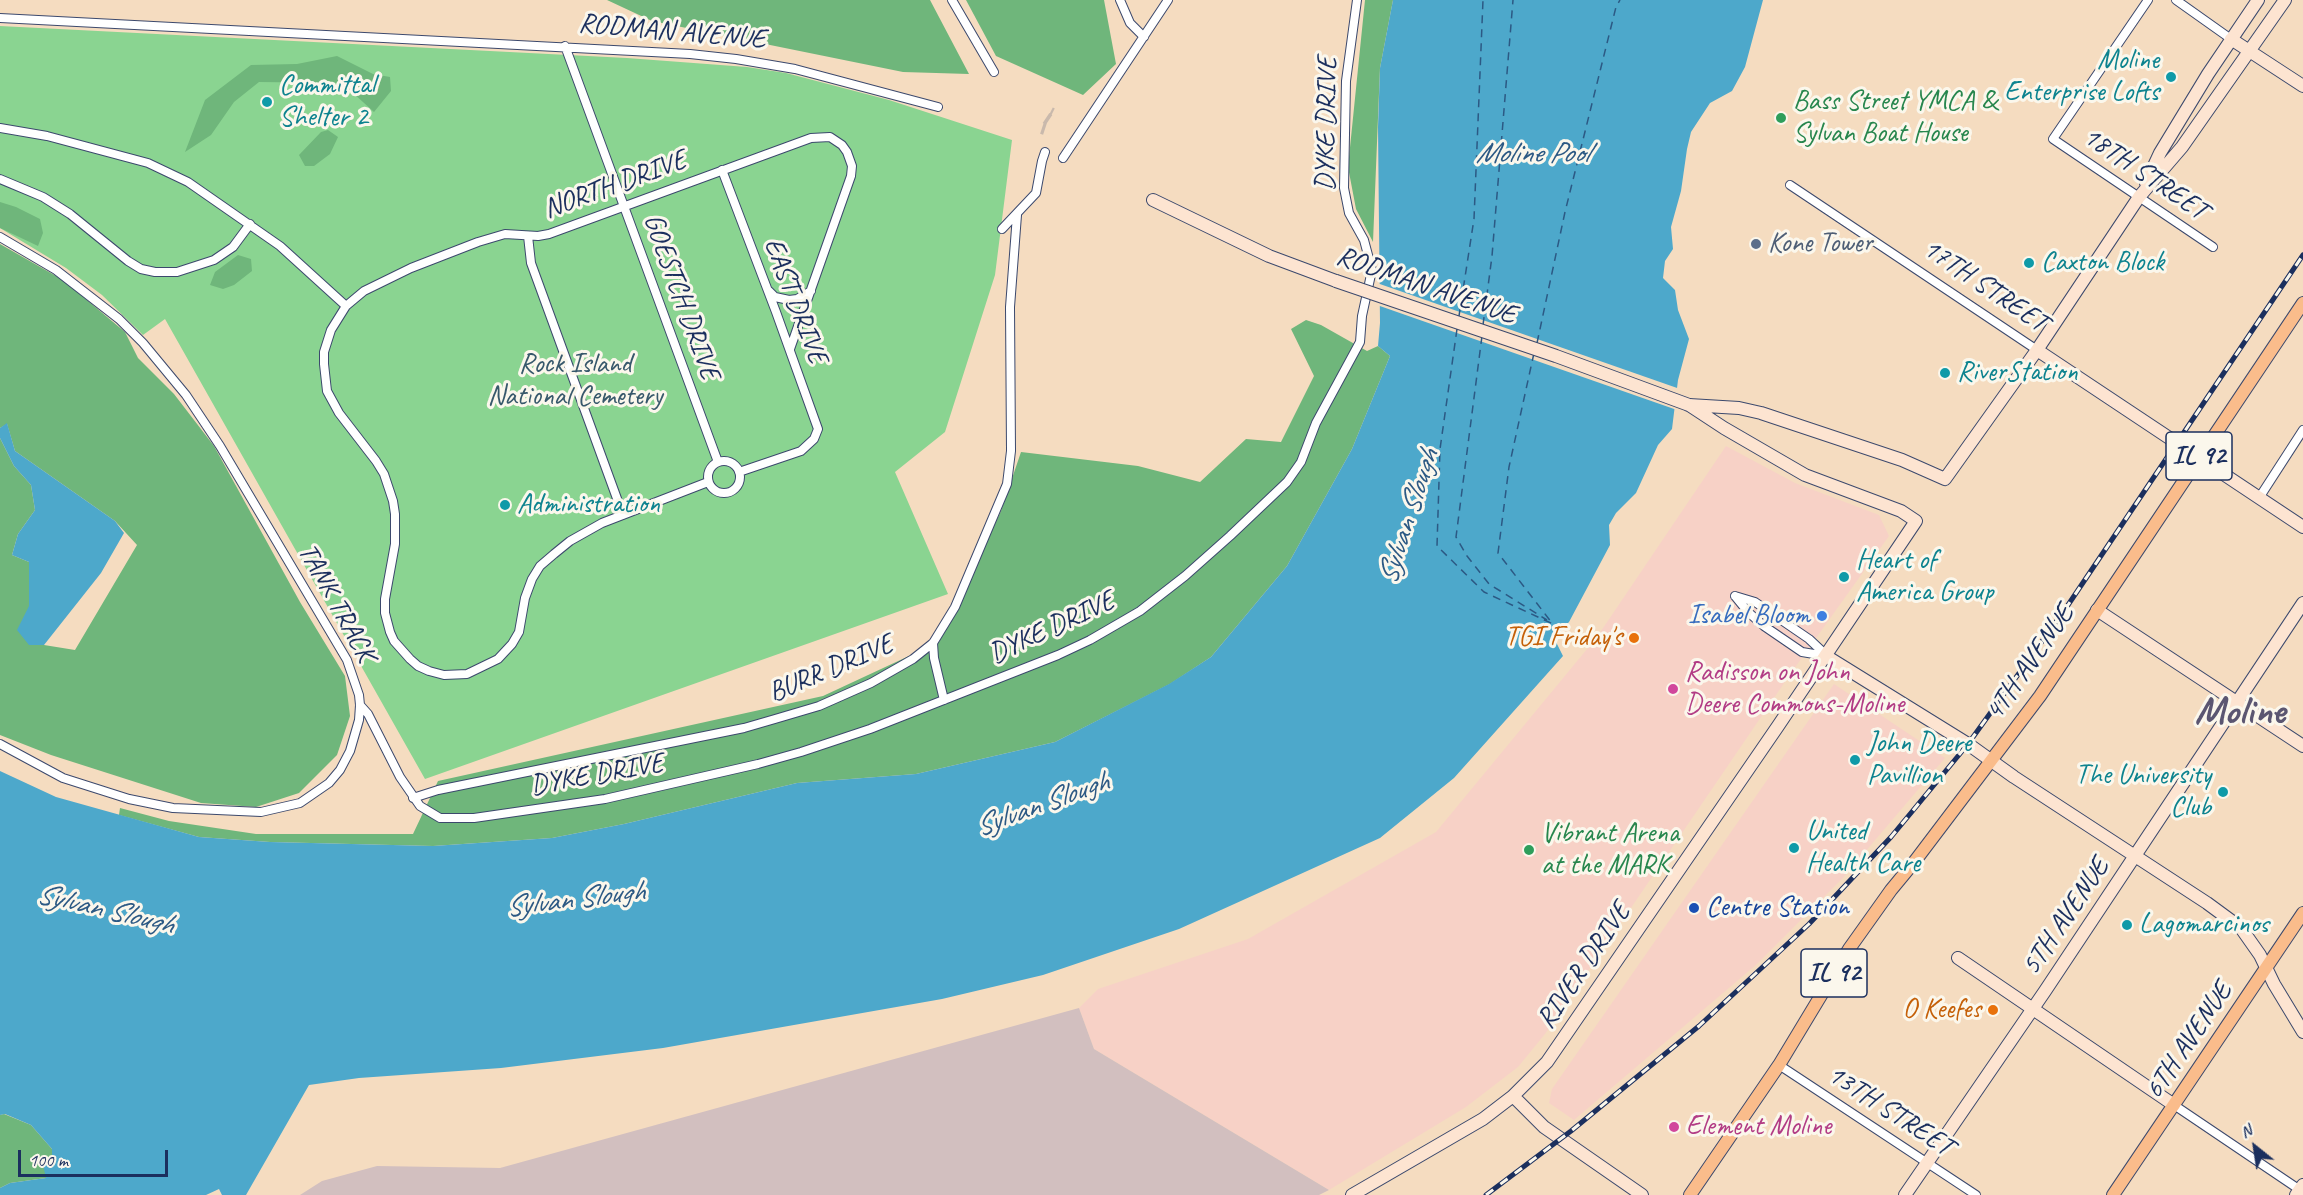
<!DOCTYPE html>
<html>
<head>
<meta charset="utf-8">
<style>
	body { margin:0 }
	#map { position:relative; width:2303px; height:1195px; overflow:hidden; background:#f5dcc0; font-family:Caveat,sans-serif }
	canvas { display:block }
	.north { position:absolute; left:2225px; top:1117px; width:60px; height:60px; -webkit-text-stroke:4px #fbf7ec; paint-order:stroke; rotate:330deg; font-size:16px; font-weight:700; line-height:24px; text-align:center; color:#1b2f5e }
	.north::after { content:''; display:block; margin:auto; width:21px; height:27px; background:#1b2f5e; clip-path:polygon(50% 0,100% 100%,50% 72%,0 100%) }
	.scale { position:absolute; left:18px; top:1150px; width:150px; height:27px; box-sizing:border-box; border:3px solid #1b2f5e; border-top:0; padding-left:8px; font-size:18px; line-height:21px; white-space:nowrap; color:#1b2f5e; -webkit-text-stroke:4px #fbf7ec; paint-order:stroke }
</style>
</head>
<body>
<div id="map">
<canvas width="2303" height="1195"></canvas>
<div class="north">N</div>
<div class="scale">100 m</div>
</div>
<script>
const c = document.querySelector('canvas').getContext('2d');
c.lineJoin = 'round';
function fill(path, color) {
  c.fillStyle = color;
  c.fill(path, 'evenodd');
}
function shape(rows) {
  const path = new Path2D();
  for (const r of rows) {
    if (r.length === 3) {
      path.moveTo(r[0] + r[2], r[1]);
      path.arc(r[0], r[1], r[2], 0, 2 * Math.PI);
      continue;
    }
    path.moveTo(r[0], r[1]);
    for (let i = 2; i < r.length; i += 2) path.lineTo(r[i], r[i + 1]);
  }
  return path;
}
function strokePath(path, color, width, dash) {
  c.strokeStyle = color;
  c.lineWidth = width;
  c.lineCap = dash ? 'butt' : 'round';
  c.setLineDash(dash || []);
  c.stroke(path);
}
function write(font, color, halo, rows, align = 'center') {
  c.font = font + ' Caveat,sans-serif';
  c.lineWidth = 6;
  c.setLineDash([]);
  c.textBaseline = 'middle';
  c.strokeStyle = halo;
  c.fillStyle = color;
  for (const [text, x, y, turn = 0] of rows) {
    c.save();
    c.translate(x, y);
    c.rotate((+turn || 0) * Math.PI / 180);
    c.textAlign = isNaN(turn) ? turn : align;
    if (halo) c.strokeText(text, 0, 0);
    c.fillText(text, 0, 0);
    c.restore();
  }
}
fill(shape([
	[1726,446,1795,483,1879,515,1889,536,1791,673,1545,1034,1518,1067,1466,1107,1329,1190,1094,1049,1079,1008,1098,989,1248,939,1436,832,1597,637],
	[1834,684,1945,758,1842,879,1757,964,1574,1120,1549,1103,1552,1089]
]), '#f7d1c6');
fill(shape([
	[1079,1008,1094,1049,1329,1190,1319,1195,300,1195,322,1181,377,1166,500,1168]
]), '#d2bfbf');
fill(shape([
	[0,26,627,58,747,67,786,73,889,100,1012,140,995,275,945,432,895,472,948,594,425,779,165,319,143,335,102,295,66,268,0,228]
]), '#8ad491');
fill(shape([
	[607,0,930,0,969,74,903,72,652,21],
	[966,0,1104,0,1116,64,1083,95,996,56],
	[1365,0,1393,0,1380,68,1373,242,1356,209,1348,167],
	[337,56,373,74,390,77,391,91,374,112,342,83,259,82,234,102,211,135,185,152,205,100,251,65,297,64],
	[328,130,338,137,330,154,314,166,305,166,299,155,321,132],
	[0,202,16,207,40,219,43,233,38,246,0,228],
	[0,244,63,280,125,332,138,358,174,394,214,446,300,602,345,676,350,716,337,755,299,793,256,807,201,803,51,755,0,735,0,438,14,466,31,485,35,510,18,534,12,555,29,562,29,645,44,645,75,650,137,545,115,521,15,451,7,424,0,428],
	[238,255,251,259,252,271,234,285,223,289,210,285,215,272],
	[1306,320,1321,325,1367,351,1378,346,1390,356,1352,449,1287,566,1211,657,1170,684,1055,742,916,774,797,783,624,824,552,838,433,846,270,842,199,837,119,815,120,808,169,821,256,834,413,834,438,781,823,696,939,642,1001,511,1021,452,1138,466,1200,482,1246,439,1281,442,1314,376,1291,329],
	[4,1114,31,1125,52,1149,52,1162,46,1178,10,1183,0,1188,0,1115]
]), '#6fb67b');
fill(shape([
	[1393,0,1763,0,1745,67,1732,91,1710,103,1691,132,1687,149,1681,191,1671,227,1673,249,1665,261,1663,278,1675,290,1678,310,1689,339,1678,380,1672,429,1658,445,1636,493,1616,513,1609,525,1610,545,1569,622,1562,629,1556,642,1563,656,1454,778,1380,838,1179,929,1043,975,942,999,663,1048,501,1068,359,1078,309,1085,246,1195,222,1195,219,1189,206,1195,0,1195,0,1188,10,1183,46,1178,43,1165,52,1162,52,1149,31,1125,5,1114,0,1115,0,771,56,797,199,837,270,842,433,846,552,838,624,824,797,783,916,774,1055,742,1169,684,1211,657,1287,566,1352,449,1390,356,1378,346,1380,323,1378,127,1380,68],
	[7,423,15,451,115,521,124,533,101,573,44,645,29,645,17,630,29,606,29,562,12,555,18,534,35,510,31,485,14,466,0,438,0,428]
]), '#4da8cb');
fill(shape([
	[1377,283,1680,389,1677,410,1377,305]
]), '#f5dcc0');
strokePath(shape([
	[1459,316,1474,219,1483,0],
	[1483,325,1492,256,1513,0],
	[1457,329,1440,449,1437,546,1484,592,1553,624],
	[1482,336,1456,537,1467,556,1489,584,1547,620],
	[1537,343,1565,212,1616,7,1620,0],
	[1534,353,1509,467,1498,553,1552,623]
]), '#2c5984', 1.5, [8, 6]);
strokePath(shape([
	[1051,111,1053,112]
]), '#c9b9ac', 8, [8, 4]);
strokePath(shape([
	[1046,118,1049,120],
	[1042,128,1045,129]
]), '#c9b9ac', 12, [12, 6]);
const street = shape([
	[952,0,994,72],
	[1120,0,1130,23,1144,37],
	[2148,0,2053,139,2213,247],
	[2176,0,2231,39],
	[0,18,690,54,736,59,795,69,938,107],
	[565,46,718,462],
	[0,128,47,136,148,163,188,182,280,246,346,306],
	[1063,158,1168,0],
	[722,170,776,312,818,429,814,439,801,451,739,472],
	[0,179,43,197,70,214,128,261,141,269,155,272,177,272,214,260,233,247,250,224],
	[1790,185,2037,350],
	[1002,229,1036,193,1042,161,1045,152],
	[528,236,531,263,623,515],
	[0,237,56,270,119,319,143,343,186,395,220,446,347,660,359,695,360,705,359,720,350,751,340,770,329,783,300,803,261,812,173,808,129,799,63,778,0,744],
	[769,291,775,297,789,300,797,299,811,291],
	[724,477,16],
	[708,482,602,523,570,541,554,554,540,566,532,579,525,598,519,632,512,644,498,659,467,674,444,675,429,671,418,666,410,659,394,641,390,632,385,613,385,599,395,544,395,514,393,501,384,474,376,461,339,413,327,391,324,364,324,352,331,330,346,306,364,291,411,268,478,242,505,234,538,236,549,234,811,138,830,137,842,145,847,152,852,166,851,176,790,349],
	[2259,498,2303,430],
	[1735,596,1748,612,1764,626,1802,652,1826,656],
	[1735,596,1755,602,1809,639,1826,655],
	[933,643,934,658,944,700],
	[360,705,368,714,400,777,420,806,440,818,474,818,605,799,758,764,801,752,870,729,1058,655,1090,640,1140,611,1185,576,1230,536,1287,482,1301,462,1316,423,1360,342,1362,316,1372,270,1364,240,1349,213,1344,188,1346,81,1357,0],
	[413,798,438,790,744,728,775,719,819,706,871,683,913,659,933,643,955,607,1007,484,1011,451,1010,307,1017,215],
	[1779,1065,1976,1195],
	[2174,1105,2300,1190]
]);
const secondary = shape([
	[2231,39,2303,86],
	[2146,183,2160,153,2208,74,2258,0],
	[1153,200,1269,256,1336,281],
	[2037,350,2303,527],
	[1689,405,1739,408,1761,413,1902,460,1945,479,2037,350,2139,197,2182,147,2285,0],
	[2097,610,2303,746],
	[1826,656,1968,744,2014,777,2207,903,2241,928,2260,955,2274,984,2303,1032],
	[1958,958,2174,1105],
	[1513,1096,1544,1127,1642,1195],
	[1352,1195,1483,1119,1513,1096,1547,1062,1778,726,1916,521,1901,511,1805,475,1724,428,1689,405],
	[1905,1195,2045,991,2303,603],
	[2296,1195,2303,1185]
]);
const primary = shape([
	[1690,1195,1779,1065,1849,949,1891,890,1915,861,2040,696,2303,303],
	[2113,1195,2303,913]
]);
strokePath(street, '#3c496d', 10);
strokePath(secondary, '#3c496d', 14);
strokePath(primary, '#3c496d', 14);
strokePath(street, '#fff', 8);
strokePath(secondary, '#fde4d1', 12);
strokePath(primary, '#fabc8b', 12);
const rail = shape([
	[1486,1195,1571,1131,1699,1026,1809,924,1891,837,1968,744,2066,608,2303,255]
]);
strokePath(rail, '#1b2f5e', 5);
strokePath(rail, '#fbf7ec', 3, [9]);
const secondaryBridge = shape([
	[1336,281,1556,356,1689,405]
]);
strokePath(secondaryBridge, '#3c496d', 14, []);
strokePath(secondaryBridge, '#fde4d1', 12);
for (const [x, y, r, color] of [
	[2171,77,6,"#0f9aa8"],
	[267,102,6,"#0f9aa8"],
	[1781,118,6,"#2e9e5b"],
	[1756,244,6,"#5c6f8a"],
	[2029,263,6,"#0f9aa8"],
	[1945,373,6,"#0f9aa8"],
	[505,505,6,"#0f9aa8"],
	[1844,577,6,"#0f9aa8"],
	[1822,616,6,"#3f7fe0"],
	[1634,638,6,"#e8710a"],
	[1673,689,6,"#d1479c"],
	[1855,760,6,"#0f9aa8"],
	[2223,792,6,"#0f9aa8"],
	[1794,848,6,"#0f9aa8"],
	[1529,850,6,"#2e9e5b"],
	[1694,908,6,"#1a4fb4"],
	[2127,925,6,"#0f9aa8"],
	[1993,1010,6,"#e8710a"],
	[1674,1127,6,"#d1479c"]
]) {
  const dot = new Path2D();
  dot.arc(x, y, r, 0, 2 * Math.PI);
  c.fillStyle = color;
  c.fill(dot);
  strokePath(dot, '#fbf7ec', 2);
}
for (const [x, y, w] of [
	[2199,456,66],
	[1834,973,66]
]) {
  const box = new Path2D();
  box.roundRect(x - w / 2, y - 24, w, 48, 4.5);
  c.fillStyle = '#fbf7ec';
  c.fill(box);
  strokePath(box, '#1b2f5e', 1.5);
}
write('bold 27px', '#1b2f5e', null, [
	["IL 92",2199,456],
	["IL 92",1834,973]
]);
write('28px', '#1b2f5e', '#fbf7ec', [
	["RODMAN AVENUE",672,32,5],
	["DYKE DRIVE",1327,124,-89],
	["18TH STREET",2145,174,34],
	["NORTH DRIVE",615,185,-20],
	["RODMAN AVENUE",1426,286,19],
	["17TH STREET",1985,286,34],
	["GOESTCH DRIVE",681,297,70],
	["EAST DRIVE",795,301,69],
	["TANK TRACK",336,603,61],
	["DYKE DRIVE",1052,628,-25],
	["4TH AVENUE",2030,663,-55],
	["BURR DRIVE",831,669,-23],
	["DYKE DRIVE",597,775,-10],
	["5TH AVENUE",2066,917,-56],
	["RIVER DRIVE",1584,966,-56],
	["6TH AVENUE",2189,1041,-56],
	["13TH STREET",1890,1111,33]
]);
write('28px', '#0d838f', '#fbf7ec', [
	["Moline",2159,61,"right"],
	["Enterprise Lofts",2159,93,"right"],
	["Committal",279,86],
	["Shelter 2",279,118],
	["Caxton Block",2041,263],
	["RiverStation",1957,373],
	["Administration",517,505],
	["Heart of",1856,561],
	["America Group",1856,593],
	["John Deere",1867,744],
	["Pavillion",1867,776],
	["The University",2211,776,"right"],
	["Club",2211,808,"right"],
	["United",1806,832],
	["Health Care",1806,864],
	["Lagomarcinos",2139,925]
], 'left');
write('28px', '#27864d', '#fbf7ec', [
	["Bass Street YMCA &",1793,102],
	["Sylvan Boat House",1793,134],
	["Vibrant Arena",1541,834],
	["at the MARK",1541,866]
], 'left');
write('28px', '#4e5e75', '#fbf7ec', [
	["Kone Tower",1768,244]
], 'left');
write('28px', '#37586b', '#fbf7ec', [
	["Rock Island",575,365],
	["National Cemetery",575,397]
]);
write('28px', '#366cbe', '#fbf7ec', [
	["Isabel Bloom",1810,616]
], 'right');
write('28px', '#c56008', '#fbf7ec', [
	["TGI Friday's",1622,638],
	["O Keefes",1981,1010]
], 'right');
write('28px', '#b23c85', '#fbf7ec', [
	["Radisson on John",1685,673],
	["Deere Commons-Moline",1685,705],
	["Element Moline",1686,1127]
], 'left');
write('28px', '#164399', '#fbf7ec', [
	["Centre Station",1706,908]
], 'left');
write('italic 30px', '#2c5984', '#fbf7ec', [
	["Moline Pool",1532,154],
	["Sylvan Slough",1409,517,-72],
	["Sylvan Slough",1042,805,-20],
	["Sylvan Slough",575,900,-7],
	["Sylvan Slough",105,910,13]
]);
write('bold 40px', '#5b5671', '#fbf7ec', [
	["Moline",2240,713]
]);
</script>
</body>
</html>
